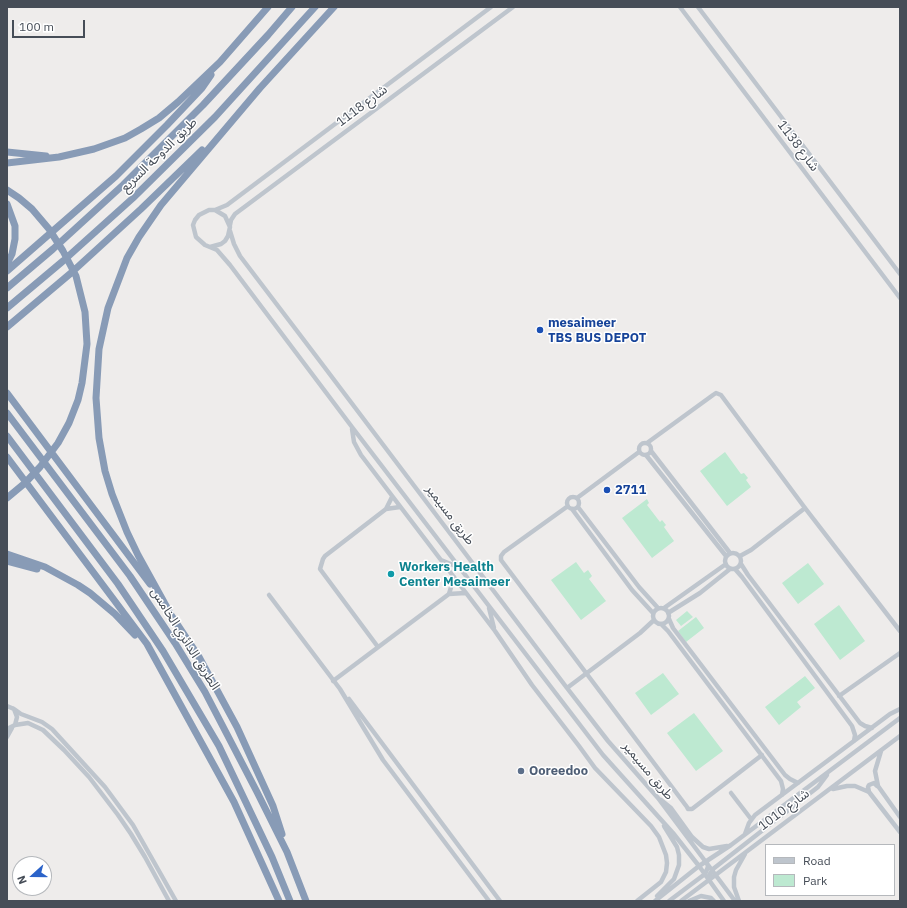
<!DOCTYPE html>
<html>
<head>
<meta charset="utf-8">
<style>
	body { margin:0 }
	#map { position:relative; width:907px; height:908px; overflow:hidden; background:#eeeceb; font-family:"IBM Plex Sans",sans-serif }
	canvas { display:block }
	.frame { position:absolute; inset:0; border:8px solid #464d57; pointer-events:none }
	.legend { position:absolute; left:765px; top:844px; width:130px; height:52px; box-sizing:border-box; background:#fff; border:1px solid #b5b8bc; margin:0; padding:5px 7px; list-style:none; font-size:12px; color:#464d57 }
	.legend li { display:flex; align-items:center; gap:8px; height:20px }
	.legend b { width:20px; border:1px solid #b5b8bc }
	.north { position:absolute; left:12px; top:856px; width:40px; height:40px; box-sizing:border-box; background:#fff; border:1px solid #b5b8bc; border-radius:50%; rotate:249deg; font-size:11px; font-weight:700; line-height:16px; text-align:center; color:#464d57 }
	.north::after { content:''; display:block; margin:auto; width:14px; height:18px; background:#2b63c9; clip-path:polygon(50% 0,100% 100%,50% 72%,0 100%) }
	.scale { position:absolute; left:12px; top:20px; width:73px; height:18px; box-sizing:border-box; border:2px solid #464d57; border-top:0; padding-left:5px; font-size:12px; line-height:14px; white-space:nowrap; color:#464d57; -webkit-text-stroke:3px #fff; paint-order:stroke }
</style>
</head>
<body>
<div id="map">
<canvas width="907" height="908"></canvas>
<div class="frame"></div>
<ul class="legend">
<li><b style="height:5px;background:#bec5cd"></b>Road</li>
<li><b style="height:11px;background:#bde9d1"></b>Park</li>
</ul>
<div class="north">N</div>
<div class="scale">100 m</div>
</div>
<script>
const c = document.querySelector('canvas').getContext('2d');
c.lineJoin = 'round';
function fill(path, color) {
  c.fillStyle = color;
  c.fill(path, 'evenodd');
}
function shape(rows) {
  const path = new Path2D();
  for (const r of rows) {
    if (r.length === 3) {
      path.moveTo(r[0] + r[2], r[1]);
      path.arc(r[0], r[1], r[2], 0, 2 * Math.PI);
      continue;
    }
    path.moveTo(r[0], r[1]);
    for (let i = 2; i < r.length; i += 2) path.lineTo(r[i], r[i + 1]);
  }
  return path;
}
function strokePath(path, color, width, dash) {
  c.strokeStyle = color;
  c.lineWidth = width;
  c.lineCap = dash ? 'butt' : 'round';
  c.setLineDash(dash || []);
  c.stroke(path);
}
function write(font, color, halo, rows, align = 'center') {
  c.font = font + ' "IBM Plex Sans","Noto Sans Arabic",sans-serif';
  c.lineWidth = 3;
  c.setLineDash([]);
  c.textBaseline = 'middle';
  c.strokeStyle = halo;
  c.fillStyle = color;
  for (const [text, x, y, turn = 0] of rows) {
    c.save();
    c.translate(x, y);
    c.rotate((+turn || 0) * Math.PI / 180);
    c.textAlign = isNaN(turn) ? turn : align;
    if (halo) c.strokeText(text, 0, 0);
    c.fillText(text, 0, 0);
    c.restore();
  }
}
fill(shape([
	[725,452,741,474,744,473,748,478,746,480,751,487,727,506,700,471],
	[647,499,649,503,647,505,660,522,662,520,666,525,664,527,674,541,652,558,622,518],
	[576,562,584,573,588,570,592,576,589,579,606,601,581,620,551,580],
	[808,563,824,584,798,604,782,583],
	[839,605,865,641,840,660,814,624],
	[687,611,693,617,681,626,676,620],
	[696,617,704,628,686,642,678,631],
	[663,673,679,694,651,715,635,693],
	[805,676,815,688,797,702,801,707,779,725,765,707],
	[694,713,723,751,696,771,667,733]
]), '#bde9d1');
strokePath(shape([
	[680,7,900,298],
	[698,7,900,274],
	[215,210,227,205,491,7],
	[230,225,231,220,235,214,513,7],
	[230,231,234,244,240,256,313,352,567,688,608,741,658,798,735,901],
	[210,247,221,244,225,241,228,236,230,227,225,216,215,210,209,210,199,215,195,220,193,225,196,237,205,245,217,250,230,265,352,427,603,755,673,833,699,866,724,901],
	[352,429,354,442,361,455,495,631,532,685,579,746,595,768,651,826,659,837,666,855,667,863,666,872,661,882,637,901],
	[645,449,6],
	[647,443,713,395,716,393,721,395,805,508,900,631],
	[651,451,730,553],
	[646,455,726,556],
	[573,503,6],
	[577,498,639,452],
	[568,506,504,552,501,556,501,560,687,807,688,809,692,809,762,755],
	[578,507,639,587,658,608],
	[386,509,400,507],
	[572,509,632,590,653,613],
	[733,561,8],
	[740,556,751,550,805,508],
	[441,560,458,567],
	[741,564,748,575,860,723,865,726,872,728],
	[735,569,742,577,852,726,855,735,854,741],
	[449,594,454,577],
	[269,595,340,689,383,760,489,901],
	[661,616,8],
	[489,608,494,628],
	[664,608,726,564],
	[668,613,700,593,730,569],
	[669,619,673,628,785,775,790,779,798,783],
	[661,624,668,631,781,781,783,789,782,795],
	[378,647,320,569,323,559,325,556,386,509,392,497],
	[333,681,449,594,465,593],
	[567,688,640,633,654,620],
	[839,696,900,653],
	[349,699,500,901],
	[7,706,14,709,17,717,15,725,7,729],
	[14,709,21,714,42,722,52,729,105,787,133,825,176,901],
	[15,725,28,723,43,730,64,750,89,777,118,815,131,834,145,857,169,901],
	[7,737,12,728],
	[881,751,875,771,878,786,900,817],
	[833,789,847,786,855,786,869,792,900,832],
	[869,792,868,787,869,785,874,783,877,786],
	[731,793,751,819],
	[661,800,671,808,692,837,703,847,709,849,727,846],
	[745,834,749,823,755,815,890,714,900,709],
	[709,880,710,874,713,869,818,787,827,775],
	[657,896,674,879,679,865,679,855,677,847,664,826],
	[655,901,699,866,731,845,900,718],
	[669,901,705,874,708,867,707,863],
	[681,901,900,736],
	[689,901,701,896,711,898,714,901],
	[739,901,734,887,734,877,736,870,745,854]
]), '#bec5cd', 4.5);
strokePath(shape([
	[7,152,46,156],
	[7,163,59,157,94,149,125,138,141,129,159,118,178,102,220,62,268,7],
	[7,190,19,198,32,209,49,229,63,251,76,276,85,312,87,344,82,383,78,400,69,423,58,443,40,467,25,483,7,498],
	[7,204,15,226,15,239,12,254,7,264],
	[7,271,116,176,167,125,202,88,211,75],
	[7,288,53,249,123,185,203,105,268,35,292,7],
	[7,308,63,261,133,198,215,117,315,7],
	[7,327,71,273,141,209,202,150],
	[7,393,150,584],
	[7,413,130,576,175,643,205,692,257,792,287,852,306,901],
	[7,436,118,584,163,651,219,746,272,857,290,901],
	[7,457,147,644,234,802,279,901],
	[7,554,45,567,78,585,90,593,115,614,135,635],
	[7,561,37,569],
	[167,609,199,657,237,727,273,806,282,834],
	[170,613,138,555,127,532,112,494,105,471,99,438,96,398,99,349,108,308,127,258,139,237,161,205,260,88,334,7]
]), '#889bb6', 7);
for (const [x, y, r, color] of [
	[540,330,4,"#1a4fb4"],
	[607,490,4,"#1a4fb4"],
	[391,574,4,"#0f9aa8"],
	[521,771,4,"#5c6f8a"]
]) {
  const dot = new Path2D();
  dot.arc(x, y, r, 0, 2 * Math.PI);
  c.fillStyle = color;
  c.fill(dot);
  strokePath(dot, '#fff', 1.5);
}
write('13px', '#464d57', '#fff', [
	["شارع 1118",362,106,-37],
	["شارع 1138",798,146,53],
	["طريق الدوحة السريع",159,155,-44],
	["طريق مسيمير",450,515,53],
	["الطريق الدائري الخامس",185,639,58],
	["طريق مسيمير",648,771,50],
	["شارع 1010",784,810,-37]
]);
write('bold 13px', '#164399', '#fff', [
	["mesaimeer",548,323],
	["TBS BUS DEPOT",548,338],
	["2711",615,490]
], 'left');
write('bold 13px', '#0d838f', '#fff', [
	["Workers Health",399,567],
	["Center Mesaimeer",399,582]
], 'left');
write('bold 13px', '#4e5e75', '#fff', [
	["Ooreedoo",529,771]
], 'left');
</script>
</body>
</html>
